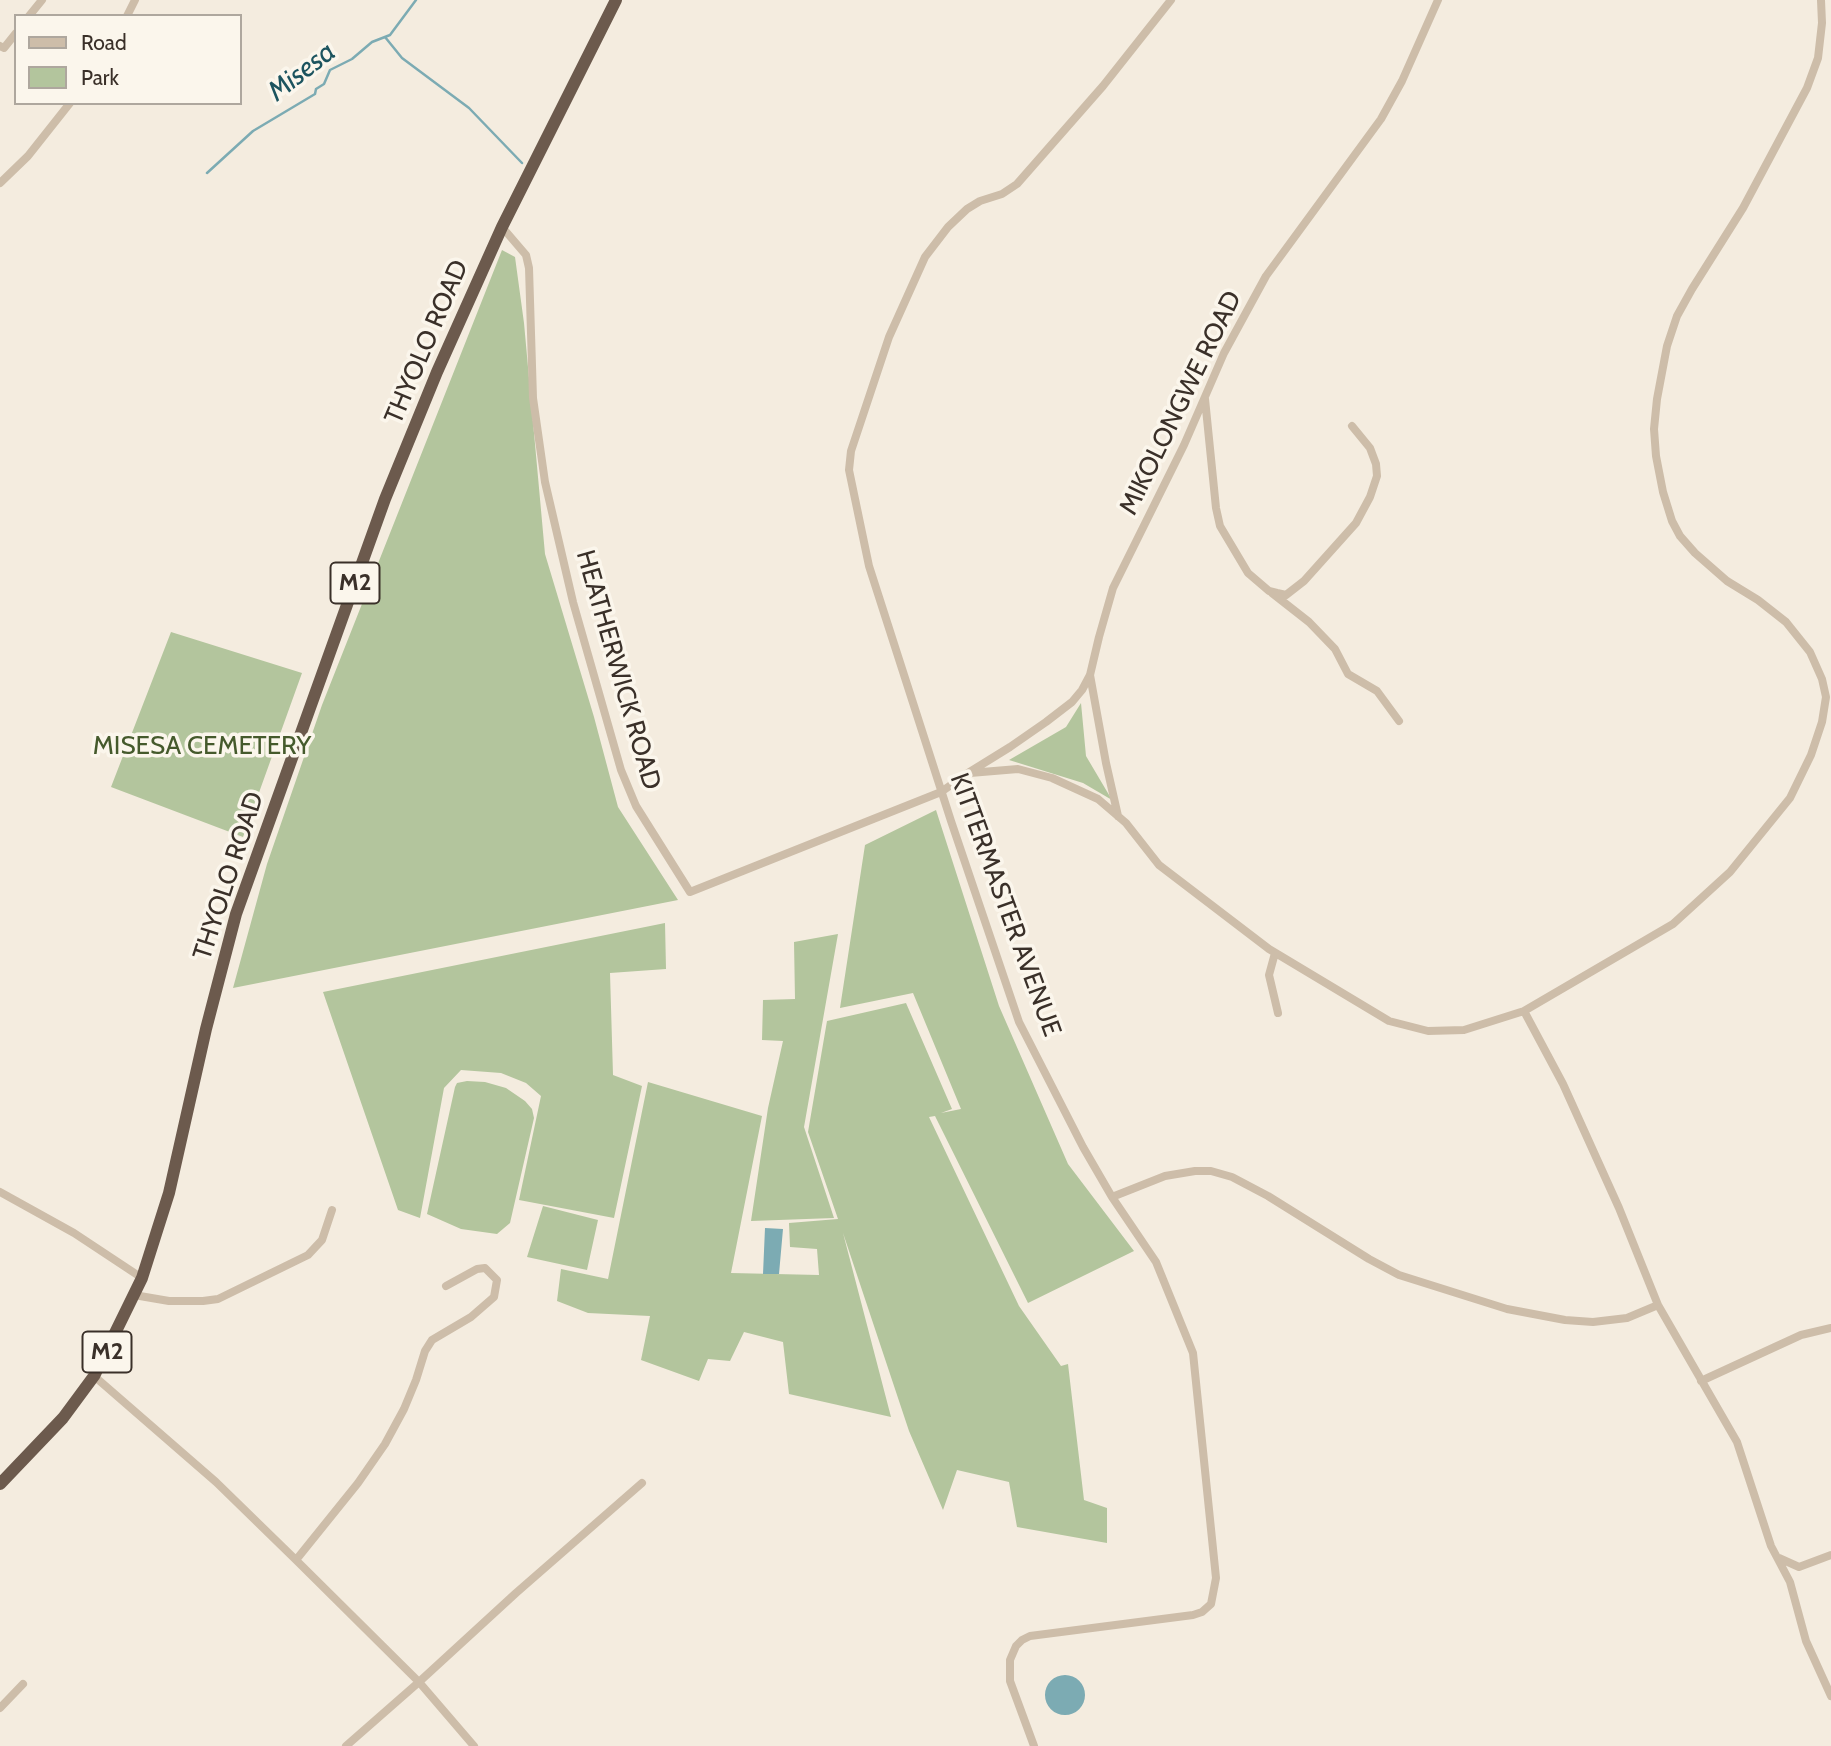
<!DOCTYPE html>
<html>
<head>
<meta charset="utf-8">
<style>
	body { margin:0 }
	#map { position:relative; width:1831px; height:1746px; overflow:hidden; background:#f4ecdf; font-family:Cabin,sans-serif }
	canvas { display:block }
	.legend { position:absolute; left:14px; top:14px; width:228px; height:91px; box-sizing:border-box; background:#fbf6ec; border:2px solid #aea79e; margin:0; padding:9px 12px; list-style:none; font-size:21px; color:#3a3029 }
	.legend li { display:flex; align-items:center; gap:14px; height:35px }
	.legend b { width:35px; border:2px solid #aea79e }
</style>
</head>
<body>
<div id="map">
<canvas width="1831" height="1746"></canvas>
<ul class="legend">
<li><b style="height:9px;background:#cdbda9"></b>Road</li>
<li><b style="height:19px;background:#b3c59d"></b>Park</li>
</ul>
</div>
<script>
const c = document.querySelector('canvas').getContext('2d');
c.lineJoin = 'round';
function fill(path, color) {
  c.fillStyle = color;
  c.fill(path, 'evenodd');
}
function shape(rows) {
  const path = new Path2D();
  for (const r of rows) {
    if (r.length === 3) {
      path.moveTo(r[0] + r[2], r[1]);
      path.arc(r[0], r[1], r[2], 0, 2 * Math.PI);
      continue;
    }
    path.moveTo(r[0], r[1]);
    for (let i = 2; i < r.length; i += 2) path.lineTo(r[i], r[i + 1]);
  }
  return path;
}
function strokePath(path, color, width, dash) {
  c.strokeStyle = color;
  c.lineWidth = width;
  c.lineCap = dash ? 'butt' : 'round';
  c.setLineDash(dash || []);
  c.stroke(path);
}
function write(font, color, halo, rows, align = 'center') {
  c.font = font + ' Cabin,sans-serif';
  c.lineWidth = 7;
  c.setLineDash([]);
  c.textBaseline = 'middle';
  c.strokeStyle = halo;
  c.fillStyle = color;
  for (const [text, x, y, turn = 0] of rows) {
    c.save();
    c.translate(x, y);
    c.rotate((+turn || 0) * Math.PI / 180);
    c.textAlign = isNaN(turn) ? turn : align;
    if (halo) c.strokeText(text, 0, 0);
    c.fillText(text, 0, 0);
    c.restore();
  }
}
fill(shape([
	[502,250,515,257,524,323,545,554,594,717,618,807,678,900,233,988,267,864,322,705],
	[171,632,302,673,243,837,111,787],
	[1081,703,1086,756,1112,800,1083,783,1009,760,1066,727],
	[936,810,999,1006,1068,1164,1134,1251,1028,1303,935,1116,929,1117,1019,1306,1061,1366,1068,1364,1084,1500,1107,1508,1107,1543,1017,1527,1009,1482,957,1470,943,1510,909,1431,843,1233,891,1417,789,1394,783,1342,744,1332,730,1361,708,1359,699,1381,641,1360,650,1316,588,1313,557,1301,561,1269,608,1279,648,1082,762,1116,731,1273,819,1275,817,1249,790,1247,789,1223,838,1219,808,1132,827,1021,906,1003,952,1109,941,1113,961,1109,913,993,840,1008,865,845],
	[665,923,666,969,610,973,613,1075,642,1086,614,1218,519,1200,541,1096,526,1083,501,1073,461,1070,444,1088,420,1218,398,1210,323,992],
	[838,934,804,1127,834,1218,751,1221,768,1108,783,1041,762,1040,763,1000,795,999,794,942],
	[467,1081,485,1082,506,1088,525,1101,532,1109,534,1118,510,1223,497,1234,461,1229,427,1214,455,1087,457,1083],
	[543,1206,598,1220,587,1270,527,1257]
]), '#b3c59d');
fill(shape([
	[765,1228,783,1229,779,1274,763,1274],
	[1065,1695,20]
]), '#7cabb3');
strokePath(shape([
	[385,37,402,58,469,108,522,163],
	[207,173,253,131,315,94,316,89,324,84,330,70,352,59,372,42,390,35,416,0]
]), '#7cabb3', 2.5);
strokePath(shape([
	[29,16,42,0],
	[127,16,135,0],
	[0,46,4,48,16,33],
	[0,183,28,156,70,103],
	[502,227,526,255,529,268,533,398,545,482,573,602,621,770,636,806,690,892,941,792,968,773,1010,747,1046,722,1072,702,1082,690,1090,675,1099,637,1113,588,1184,445,1224,353,1266,276,1381,119,1402,81,1438,0],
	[1205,399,1216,508,1220,526,1248,573,1269,591,1277,593,1286,595,1304,581,1356,523,1370,497,1377,476,1376,464,1370,448,1352,426],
	[1272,593,1309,622,1335,649,1348,674,1377,691,1399,721],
	[1090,675,1106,763,1118,816],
	[970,773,1018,769,1052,778,1098,799,1126,823,1159,865,1269,949,1389,1021,1428,1031,1464,1030,1524,1011,1673,924,1730,872,1790,798,1811,755,1822,722,1826,697,1822,679,1810,652,1786,622,1758,600,1727,581,1695,553,1680,536,1672,521,1663,492,1656,456,1654,429,1657,399,1667,346,1677,316,1692,289,1743,208,1807,88,1818,58,1822,23,1821,0],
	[1275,953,1269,975,1278,1013],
	[1524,1011,1563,1084,1619,1208,1658,1305,1737,1442,1771,1546,1790,1582,1806,1641,1831,1696],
	[0,1192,74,1233,142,1278],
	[1112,1197,1165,1176,1195,1171,1211,1171,1232,1177,1268,1196,1369,1259,1399,1275,1507,1309,1565,1320,1593,1322,1627,1318,1658,1305],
	[134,1295,169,1301,203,1301,218,1299,308,1255,322,1240,332,1210],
	[94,1376,216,1482,296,1560,419,1682,474,1746],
	[1701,1381,1801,1335,1831,1328],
	[1779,1558,1799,1567,1831,1555],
	[296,1560,358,1483,385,1444,404,1409,416,1380,425,1351,432,1340,471,1317,494,1297,497,1280,485,1268,477,1269,446,1286],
	[0,1708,23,1684],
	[346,1746,419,1682,516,1593,642,1483],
	[1034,1746,1010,1681,1010,1660,1016,1646,1022,1640,1030,1636,1193,1615,1202,1612,1211,1604,1216,1578,1193,1353,1156,1262,1112,1197,1083,1147,1019,1022,951,821,869,566,849,470,851,451,889,337,925,257,948,227,967,209,980,201,1002,194,1017,184,1103,86,1171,0]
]), '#cdbda9', 8);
strokePath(shape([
	[0,1484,63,1418,94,1376,142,1278,169,1193,206,1029,236,914,385,499,437,372,502,227,616,0]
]), '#6c5a4d', 12);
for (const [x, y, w] of [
	[355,583,49],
	[107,1352,49]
]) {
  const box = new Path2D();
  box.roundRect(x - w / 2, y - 20.5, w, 41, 5);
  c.fillStyle = '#fbf6ec';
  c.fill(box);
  strokePath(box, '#3a3029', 2);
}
write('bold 24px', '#3a3029', null, [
	["M2",355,583],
	["M2",107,1352]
]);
write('26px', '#3a3029', '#fbf6ec', [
	["THYOLO ROAD",427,342,-67],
	["MIKOLONGWE ROAD",1181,403,-64],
	["HEATHERWICK ROAD",618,670,74],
	["THYOLO ROAD",229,876,-72],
	["KITTERMASTER AVENUE",1005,905,70]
]);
write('26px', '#455a2c', '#fbf6ec', [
	["MISESA CEMETERY",202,746]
]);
write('italic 28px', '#1c545f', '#fbf6ec', [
	["Misesa",302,72,-38]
]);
</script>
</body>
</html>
